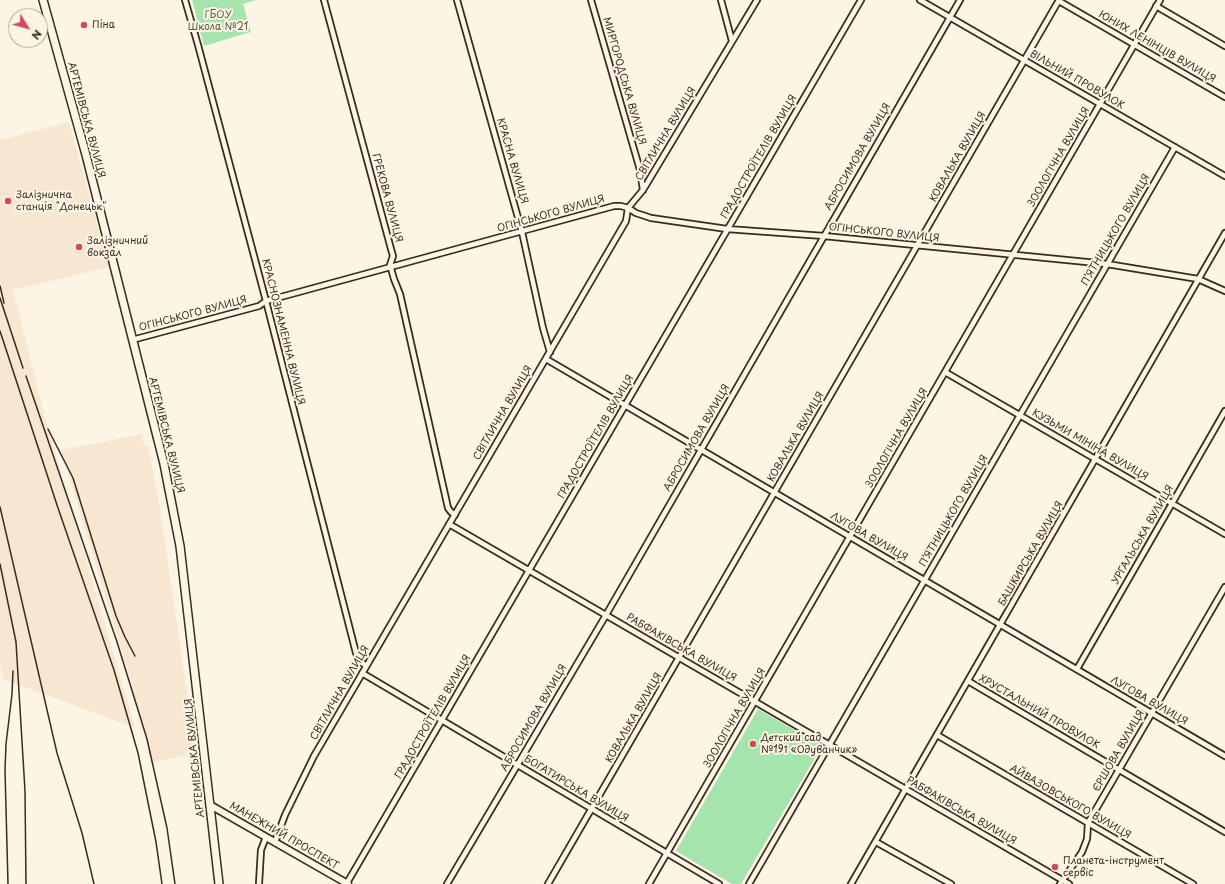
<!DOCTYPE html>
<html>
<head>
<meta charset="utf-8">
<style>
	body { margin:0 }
	#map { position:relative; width:1225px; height:884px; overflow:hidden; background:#fcf5e5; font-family:"Playpen Sans",sans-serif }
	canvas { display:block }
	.north { position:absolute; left:8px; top:8px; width:40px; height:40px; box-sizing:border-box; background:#fcf5e5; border:1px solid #afa495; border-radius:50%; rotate:127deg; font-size:11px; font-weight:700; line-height:16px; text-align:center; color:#3b2a1e }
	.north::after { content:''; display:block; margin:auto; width:14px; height:18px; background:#d1495b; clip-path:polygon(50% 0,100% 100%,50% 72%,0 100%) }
</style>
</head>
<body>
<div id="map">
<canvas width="1225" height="884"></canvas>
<div class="north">N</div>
</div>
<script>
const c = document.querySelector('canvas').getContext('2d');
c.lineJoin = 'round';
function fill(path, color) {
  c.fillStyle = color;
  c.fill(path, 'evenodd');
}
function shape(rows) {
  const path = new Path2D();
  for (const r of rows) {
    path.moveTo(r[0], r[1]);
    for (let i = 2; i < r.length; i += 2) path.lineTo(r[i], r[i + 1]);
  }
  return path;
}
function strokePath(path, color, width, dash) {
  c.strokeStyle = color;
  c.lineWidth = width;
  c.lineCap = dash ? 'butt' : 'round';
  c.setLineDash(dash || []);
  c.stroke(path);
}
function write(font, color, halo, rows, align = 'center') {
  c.font = font + ' "Playpen Sans",sans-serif';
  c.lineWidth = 4;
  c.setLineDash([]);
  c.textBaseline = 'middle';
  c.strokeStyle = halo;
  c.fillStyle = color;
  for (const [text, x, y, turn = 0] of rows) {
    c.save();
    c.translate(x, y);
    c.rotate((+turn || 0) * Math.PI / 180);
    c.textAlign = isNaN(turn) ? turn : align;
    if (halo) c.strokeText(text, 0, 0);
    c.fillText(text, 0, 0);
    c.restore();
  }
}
fill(shape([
	[69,122,109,267,13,290,45,418,135,728,3,679,0,664,0,140],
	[142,434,144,446,148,446,159,502,196,753,152,763,127,668,61,450]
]), '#f8e7d0');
fill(shape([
	[192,0,256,0,243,4,251,32,204,46],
	[758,709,822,746,741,884,732,884,676,851]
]), '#a5e4ad');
const minor = shape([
	[185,0,198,45,266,301,356,653,360,661,366,666],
	[324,0,391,249,393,256,390,265,394,279,400,294,448,508,451,512,455,515],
	[457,0,522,232,543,328,550,352],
	[591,0,640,170,643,190],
	[721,0,732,41],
	[920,0,1225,176],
	[1059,1,1225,97],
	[1156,6,1225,46],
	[132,340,259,306,266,301,614,206,621,206,628,208,636,213,651,218,727,229,824,236,1107,264,1198,279,1225,291],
	[546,359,1225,756],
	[945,372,1225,534],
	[449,524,1069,884],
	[1077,669,1225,411],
	[362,673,719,884],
	[968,681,1225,832],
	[937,735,1193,884],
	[275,842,285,815,314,756,626,221,628,208,643,190,757,0],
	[876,842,951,884],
	[347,883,861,0],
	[259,884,261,850,266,837],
	[447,884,606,615,960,0],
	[548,884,1059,0],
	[649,884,1160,0],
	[749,884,1175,147],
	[851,884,1225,233],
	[1060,884,1082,852,1087,839,1088,823,1225,587]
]);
const tertiary = shape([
	[210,805,348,884]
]);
const secondary = shape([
	[43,0,86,155,164,464,180,546,219,884]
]);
strokePath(minor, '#3b2a1e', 8);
strokePath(tertiary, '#3b2a1e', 9);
strokePath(secondary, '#3b2a1e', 10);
strokePath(minor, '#fcf5e5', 4.5);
strokePath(tertiary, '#fcf5e5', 6);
strokePath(secondary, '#fcf5e5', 7);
strokePath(shape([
	[0,286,4,303],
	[0,298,23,368],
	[0,331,58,508,114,670,138,753,156,842,162,884],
	[26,376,117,642,147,739,167,828,175,884],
	[48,429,73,478,116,616,125,637,135,656],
	[0,507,57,753,82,833,94,884],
	[0,564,16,642,25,791,26,884],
	[8,884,5,770,6,744,12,694,13,671]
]), '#3b2a1e', 1.5);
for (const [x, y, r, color] of [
	[84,25,4,"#d1495b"],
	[8,201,4,"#d1495b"],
	[79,247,4,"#d1495b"],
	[753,744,4,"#d1495b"],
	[1055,867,4,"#d1495b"]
]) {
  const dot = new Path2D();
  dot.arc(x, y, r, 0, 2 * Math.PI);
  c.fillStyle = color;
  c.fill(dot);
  strokePath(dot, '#fcf5e5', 1.5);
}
write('10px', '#565842', '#fcf5e5', [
	["ГБОУ",218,15],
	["Школа №21",218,27]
]);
write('10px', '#3b2a1e', '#fcf5e5', [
	["Піна",92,25],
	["Залізнична",16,195],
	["станція \"Донецьк\"",16,207],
	["Залізничний",87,241],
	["вокзал",87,253],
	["Детский сад",761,738],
	["№191 «Одуванчик»",761,750],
	["Планета-інструмент",1063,861],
	["сервіс",1063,873]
], 'left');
write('10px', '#3b2a1e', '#fcf5e5', [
	["ЮНИХ ЛЕНІНЦІВ ВУЛИЦЯ",1157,47,30],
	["ВІЛЬНИЙ ПРОВУЛОК",1077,80,30],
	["МИРГОРОДСЬКА ВУЛИЦЯ",624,81,74],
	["АРТЕМІВСЬКА ВУЛИЦЯ",86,120,75],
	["СВІТЛИЧНА ВУЛИЦЯ",666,134,-59],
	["ГРАДОСТРОЇТЕЛIВ ВУЛИЦЯ",759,157,-60],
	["АБРОСИМОВА ВУЛИЦЯ",858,157,-60],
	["КОВАЛЬКА ВУЛИЦЯ",958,157,-60],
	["ЗООЛОГІЧНА ВУЛИЦЯ",1059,157,-60],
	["КРАСНА ВУЛИЦЯ",512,161,74],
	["ГРЕКОВА ВУЛИЦЯ",387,198,75],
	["ОГІНСЬКОГО ВУЛИЦЯ",551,214,-16],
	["П’ЯТНИЦЬКОГО ВУЛИЦЯ",1116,230,-60],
	["ОГІНСЬКОГО ВУЛИЦЯ",884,233,6],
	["ОГІНСЬКОГО ВУЛИЦЯ",193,314,-15],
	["КРАСНОЗНАМЕННА ВУЛИЦЯ",283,332,76],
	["СВІТЛИЧНА ВУЛИЦЯ",503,413,-60],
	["АРТЕМІВСЬКА ВУЛИЦЯ",166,435,76],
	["ГРАДОСТРОЇТЕЛIВ ВУЛИЦЯ",596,437,-60],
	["КОВАЛЬКА ВУЛИЦЯ",796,437,-60],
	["АБРОСИМОВА ВУЛИЦЯ",697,438,-60],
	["ЗООЛОГІЧНА ВУЛИЦЯ",897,438,-60],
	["КУЗЬМИ МІНІНА ВУЛИЦЯ",1090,445,30],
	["П’ЯТНИЦЬКОГО ВУЛИЦЯ",954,511,-60],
	["УРГАЛЬСЬКА ВУЛИЦЯ",1143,535,-60],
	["ЛУГОВА ВУЛИЦЯ",869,537,30],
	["БАШКИРСЬКА ВУЛИЦЯ",1031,554,-60],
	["РАБФАКІВСЬКА ВУЛИЦЯ",681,648,30],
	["СВІТЛИЧНА ВУЛИЦЯ",340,693,-60],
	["ЛУГОВА ВУЛИЦЯ",1149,701,30],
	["ХРУСТАЛЬНИЙ ПРОВУЛОК",1039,712,30],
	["ГРАДОСТРОЇТЕЛIВ ВУЛИЦЯ",433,717,-60],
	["АБРОСИМОВА ВУЛИЦЯ",534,718,-60],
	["КОВАЛЬКА ВУЛИЦЯ",634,718,-60],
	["ЗООЛОГІЧНА ВУЛИЦЯ",735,718,-60],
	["ЄРШОВА ВУЛИЦЯ",1119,751,-60],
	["АРТЕМІВСЬКА ВУЛИЦЯ",195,758,-96],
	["БОГАТИРСЬКА ВУЛИЦЯ",576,789,31],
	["АЙВАЗОВСЬКОГО ВУЛИЦЯ",1070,802,30],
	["РАБФАКІВСЬКА ВУЛИЦЯ",961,811,30],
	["МАНЕЖНИЙ ПРОСПЕКТ",284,836,30]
]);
</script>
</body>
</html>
